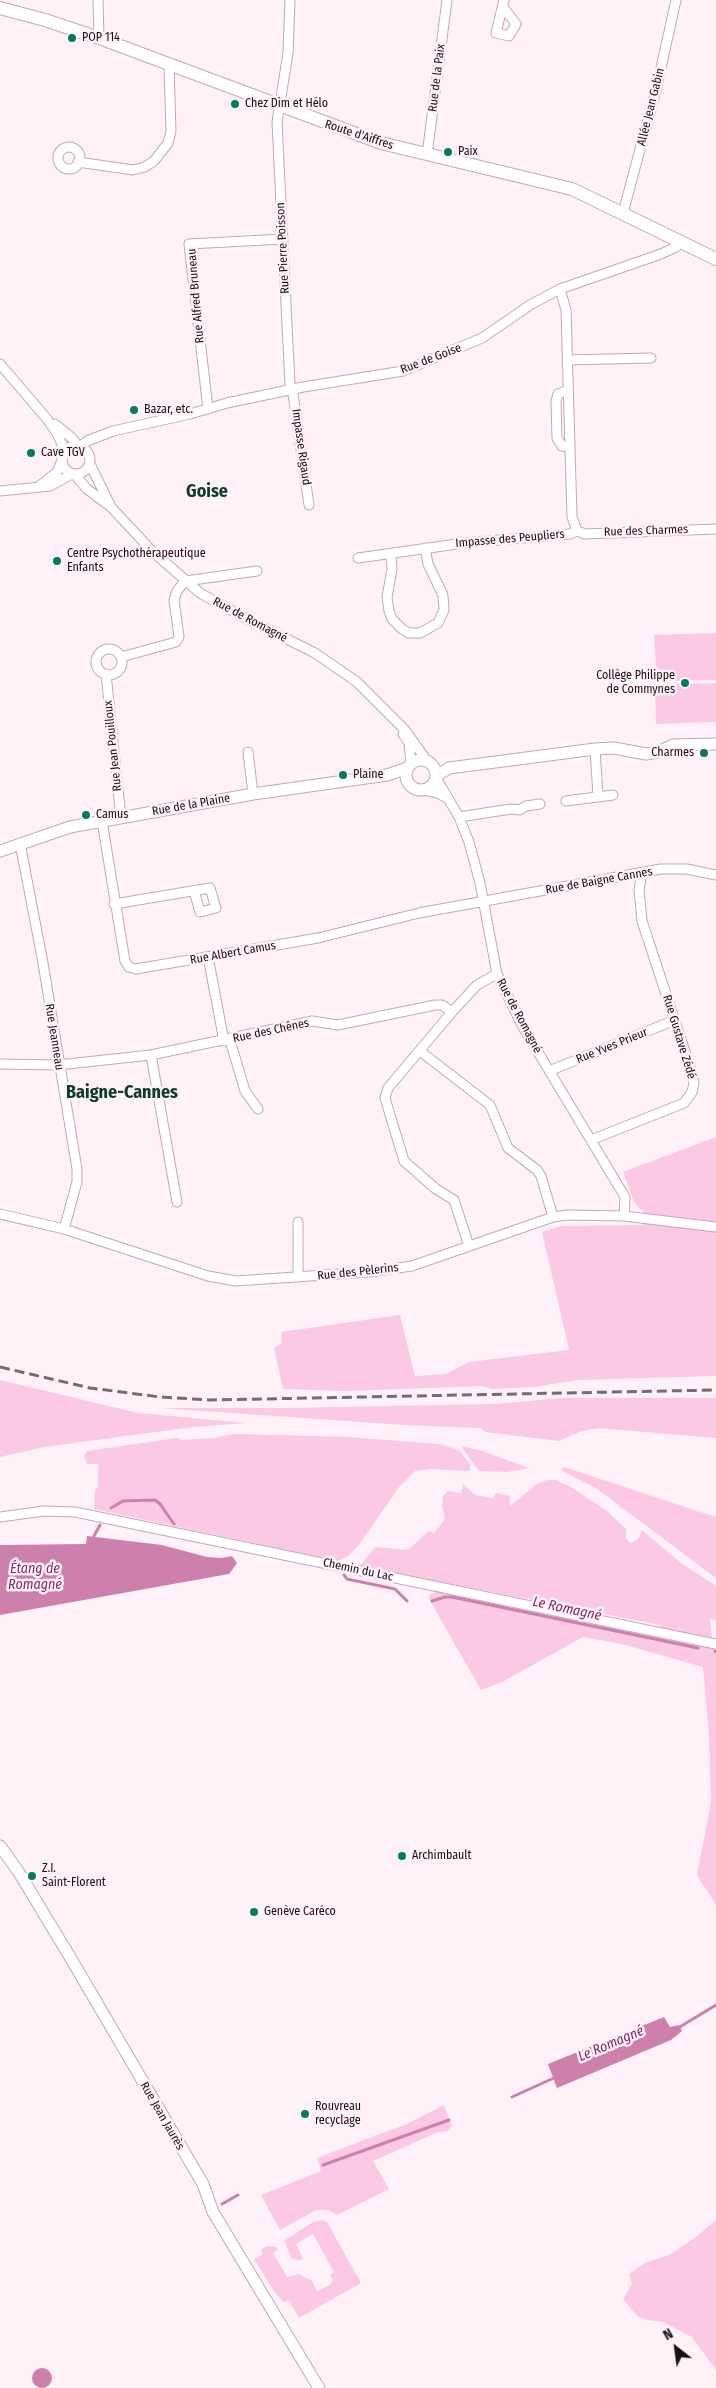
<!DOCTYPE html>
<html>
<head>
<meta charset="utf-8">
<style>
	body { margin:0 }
	#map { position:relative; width:716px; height:2388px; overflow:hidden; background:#fef2f8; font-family:"Fira Sans Condensed",sans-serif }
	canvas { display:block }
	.north { position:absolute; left:651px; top:2323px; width:50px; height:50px; -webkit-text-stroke:4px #fef2f8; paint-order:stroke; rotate:330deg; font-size:14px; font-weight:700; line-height:20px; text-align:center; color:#1a1016 }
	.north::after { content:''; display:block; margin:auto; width:18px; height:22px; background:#1a1016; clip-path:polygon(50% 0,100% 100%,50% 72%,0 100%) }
</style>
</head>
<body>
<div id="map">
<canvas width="716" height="2388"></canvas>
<div class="north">N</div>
</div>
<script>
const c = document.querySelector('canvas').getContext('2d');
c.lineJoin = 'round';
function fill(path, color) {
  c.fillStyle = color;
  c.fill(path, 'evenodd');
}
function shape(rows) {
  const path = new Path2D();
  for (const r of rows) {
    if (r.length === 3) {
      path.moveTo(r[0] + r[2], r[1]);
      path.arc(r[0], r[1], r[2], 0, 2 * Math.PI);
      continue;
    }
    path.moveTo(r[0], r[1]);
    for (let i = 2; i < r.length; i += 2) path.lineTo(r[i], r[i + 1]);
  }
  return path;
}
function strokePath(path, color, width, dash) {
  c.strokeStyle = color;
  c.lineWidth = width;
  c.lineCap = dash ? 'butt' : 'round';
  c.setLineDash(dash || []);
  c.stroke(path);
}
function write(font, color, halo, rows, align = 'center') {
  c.font = font + ' "Fira Sans Condensed",sans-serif';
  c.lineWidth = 5;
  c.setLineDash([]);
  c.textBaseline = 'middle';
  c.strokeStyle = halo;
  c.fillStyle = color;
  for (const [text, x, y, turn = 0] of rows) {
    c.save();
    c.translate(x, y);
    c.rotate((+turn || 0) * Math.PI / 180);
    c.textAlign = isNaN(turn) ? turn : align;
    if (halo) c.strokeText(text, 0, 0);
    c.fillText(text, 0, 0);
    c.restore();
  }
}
fill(shape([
	[716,633,716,680,657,681,654,635],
	[716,683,716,722,656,724,655,685],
	[716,1137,716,1376,578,1380,533,1387,491,1389,483,1386,347,1391,283,1389,274,1348,282,1343,281,1332,400,1315,415,1376,446,1374,469,1362,569,1350,542,1232,561,1226,643,1225,644,1213,634,1202,623,1172],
	[0,1380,138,1413,246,1423,193,1427,44,1447,0,1457],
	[562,1398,716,1398,716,1438,598,1428,579,1432,559,1441,485,1432,481,1428,404,1425,160,1408,285,1408,494,1404],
	[236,1434,348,1437,439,1444,459,1450,470,1464,470,1471,430,1469,415,1471,399,1487,359,1545,348,1556,338,1561,94,1509,95,1490,98,1487,98,1464,87,1464,84,1456,87,1451,177,1438,182,1440,214,1438],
	[461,1446,482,1451,529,1468,507,1472,479,1471],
	[564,1467,716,1517,716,1578,597,1489,561,1470],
	[547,1480,556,1480,571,1487,607,1511,626,1529,626,1538,630,1543,638,1539,642,1530,681,1563,716,1586,716,1620,710,1619,713,1648,716,1649,716,1905,697,1875,711,1802,709,1736,703,1667,622,1644,583,1637,502,1682,481,1690,429,1599,429,1595,440,1590,654,1636,660,1625,360,1566,375,1547,408,1550,429,1531,434,1533,445,1519,442,1507,443,1496,448,1491,461,1493,463,1484,475,1495,493,1498,496,1493,510,1496,510,1506,537,1484],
	[444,2105,452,2126,448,2131,438,2132,373,2161,389,2189,337,2215,328,2210,316,2210,280,2230,261,2195,321,2171,317,2158,409,2123],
	[323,2220,327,2222,361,2283,299,2318,289,2301,283,2302,274,2291,254,2259,263,2254,261,2250,263,2248,268,2246,276,2247,278,2250,273,2253,287,2277,299,2274,312,2281,317,2291,330,2285,333,2280,330,2275,334,2272,313,2234,296,2244,303,2259,299,2260,292,2259,284,2241,313,2222],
	[716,2220,716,2370,692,2337,663,2322,647,2320,637,2316,623,2299,632,2284,629,2274,645,2263,669,2255,696,2237]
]), '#fbc9e3');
fill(shape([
	[87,1536,162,1545,207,1557,222,1558,232,1556,237,1563,229,1574,218,1576,0,1615,0,1545,86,1544],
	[664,2017,670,2027,679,2025,682,2031,671,2040,557,2088,548,2064],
	[42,2378,10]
]), '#cd80ac');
strokePath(shape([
	[111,1508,123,1501,155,1500,160,1504,174,1524],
	[94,1536,100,1525],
	[344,1575,347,1579,395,1589,407,1601],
	[432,1601,445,1597,452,1597,698,1648],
	[715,1651,716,1652],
	[678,2028,716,2005],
	[512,2097,556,2077],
	[323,2165,449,2120],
	[222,2204,238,2195]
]), '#cd80ac', 3);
const minor = shape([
	[98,0,99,38],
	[290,0,288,53,277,122,290,385,293,394,309,505],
	[503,7,516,24,509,36,496,33,504,0],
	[69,158,11],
	[427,155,447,0],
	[78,162,133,170,145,167,154,161,168,143,171,131,169,65],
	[623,213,657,86,676,0],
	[567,360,651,358],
	[0,364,47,419,58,435,65,452],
	[568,390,558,394,556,401,557,438,562,446,569,447],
	[208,409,189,244,283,239],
	[55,424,72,438,78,446],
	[76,460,14],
	[80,447,87,441,113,431,190,414,227,403,303,387,403,371,482,338,530,305,560,289,661,254,676,247,680,241],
	[90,464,110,505],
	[74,474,87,489,111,507,152,551,200,593,247,619,315,653,357,682,405,730,427,761],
	[38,487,57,472,62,460],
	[0,491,50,486,72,474],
	[577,531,585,534,716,529],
	[391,554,392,569,387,597,389,611,392,619,402,629,409,633,420,633,438,623,444,610,443,595,428,564,425,548],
	[358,558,464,543,570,534,577,531,572,517,566,310,560,289],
	[109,662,13],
	[121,657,176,642,179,637,174,600,177,591,185,581,257,571],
	[106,674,121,818],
	[403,734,409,743,411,763],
	[595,749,598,796],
	[248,752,253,794],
	[436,778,459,817,469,842,480,883,497,974,523,1027,625,1197,624,1216],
	[424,790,438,793,447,798],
	[566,801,613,795],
	[459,817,511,809,520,810,526,806,540,804],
	[102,821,125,961,129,967,136,969,318,938,419,913,661,869,687,869,716,875],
	[20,843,43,963,77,1169,77,1182,64,1229],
	[114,904,210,888,216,908,200,912,194,891],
	[208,957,224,1041],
	[452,1012,388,1088,385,1098,404,1161,436,1189,454,1200,469,1246],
	[230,1040,245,1091,258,1109],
	[420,1051,490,1105,508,1148,537,1170,541,1176,553,1217],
	[151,1055,177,1202],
	[0,1064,58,1065,151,1055,312,1021,338,1025,435,1005,442,1005,452,1012,477,985,497,974],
	[549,1071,675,1020],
	[591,1140,684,1103,692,1092,694,1083,691,1070,642,921,639,890,642,873],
	[0,1214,64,1229,208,1276,236,1281,369,1272,412,1266,553,1217,568,1215,624,1216,716,1227],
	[298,1222,298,1277],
	[0,1517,44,1511,75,1512,716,1644]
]);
const tertiary = shape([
	[421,775,15],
	[436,776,449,768,595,749,614,748,646,754,658,752,673,745,716,744],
	[0,851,70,827,253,794,387,775,408,768],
	[0,1846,18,1871,70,1957,203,2184,213,2212,319,2388]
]);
const secondary = shape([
	[0,8,45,20,99,38,381,143,572,189,716,259]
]);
strokePath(minor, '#c4a7b6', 11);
strokePath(tertiary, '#c4a7b6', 13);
strokePath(secondary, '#c4a7b6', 14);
strokePath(minor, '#fff', 9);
strokePath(tertiary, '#fff', 11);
strokePath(secondary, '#fff', 12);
strokePath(shape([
	[0,1367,90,1388,160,1397,210,1400,716,1390]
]), '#766b71', 3, [10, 5]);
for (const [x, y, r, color] of [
	[72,38,5,"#037c5a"],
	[235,104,5,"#037c5a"],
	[448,152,5,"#037c5a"],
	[134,410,5,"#037c5a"],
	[31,453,5,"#037c5a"],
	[57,561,5,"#037c5a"],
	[685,683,5,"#037c5a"],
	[704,753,5,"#037c5a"],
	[343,775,5,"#037c5a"],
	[86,815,5,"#037c5a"],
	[402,1856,5,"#037c5a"],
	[32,1876,5,"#037c5a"],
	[254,1912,5,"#037c5a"],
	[305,2114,5,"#037c5a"]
]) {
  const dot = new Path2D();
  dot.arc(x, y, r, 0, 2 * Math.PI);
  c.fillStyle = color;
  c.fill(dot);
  strokePath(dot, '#fef2f8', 2);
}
write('12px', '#1a1016', '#fef2f8', [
	["POP 114",82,38],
	["Chez Dim et Hélo",245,104],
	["Paix",458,152],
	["Bazar, etc.",144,410],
	["Cave TGV",41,453],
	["Centre Psychothérapeutique",67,554],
	["Enfants",67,568],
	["Collège Philippe",675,676,"right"],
	["de Commynes",675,690,"right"],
	["Charmes",694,753,"right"],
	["Plaine",353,775],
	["Camus",96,815],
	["Archimbault",412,1856],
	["Z.I.",42,1869],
	["Saint-Florent",42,1883],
	["Genève Caréco",264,1912],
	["Rouvreau",315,2107],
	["recyclage",315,2121]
], 'left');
write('12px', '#1a1016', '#fef2f8', [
	["Rue de la Paix",437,78,-83],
	["Allée Jean Gabin",651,107,-76],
	["Route d'Aiffres",359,135,18],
	["Rue Pierre Poisson",283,248,-93],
	["Rue Alfred Bruneau",196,296,-95],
	["Rue de Goise",431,359,-21],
	["Impasse Rigaud",301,447,82],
	["Rue des Charmes",646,531,-2],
	["Impasse des Peupliers",510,539,-5],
	["Rue de Romagné",250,620,28],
	["Rue Jean Pouilloux",113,746,-96],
	["Rue de la Plaine",191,805,-10],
	["Rue de Baigne Cannes",599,881,-10],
	["Rue Albert Camus",233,953,-10],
	["Rue de Romagné",519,1016,62],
	["Rue des Chênes",271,1031,-12],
	["Rue Jeanneau",54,1037,81],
	["Rue Gustave Zédé",679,1037,73],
	["Rue Yves Prieur",612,1046,-22],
	["Rue des Pèlerins",358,1272,-6],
	["Chemin du Lac",358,1570,12],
	["Rue Jean Jaurès",162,2116,60]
]);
write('italic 14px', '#852a64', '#fef2f8', [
	["Étang de",35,1569],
	["Romagné",35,1585],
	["Le Romagné",567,1609,12],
	["Le Romagné",611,2044,-23]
]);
write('bold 18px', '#0b3c2b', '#fef2f8', [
	["Goise",207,492],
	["Baigne-Cannes",122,1093]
]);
</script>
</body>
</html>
